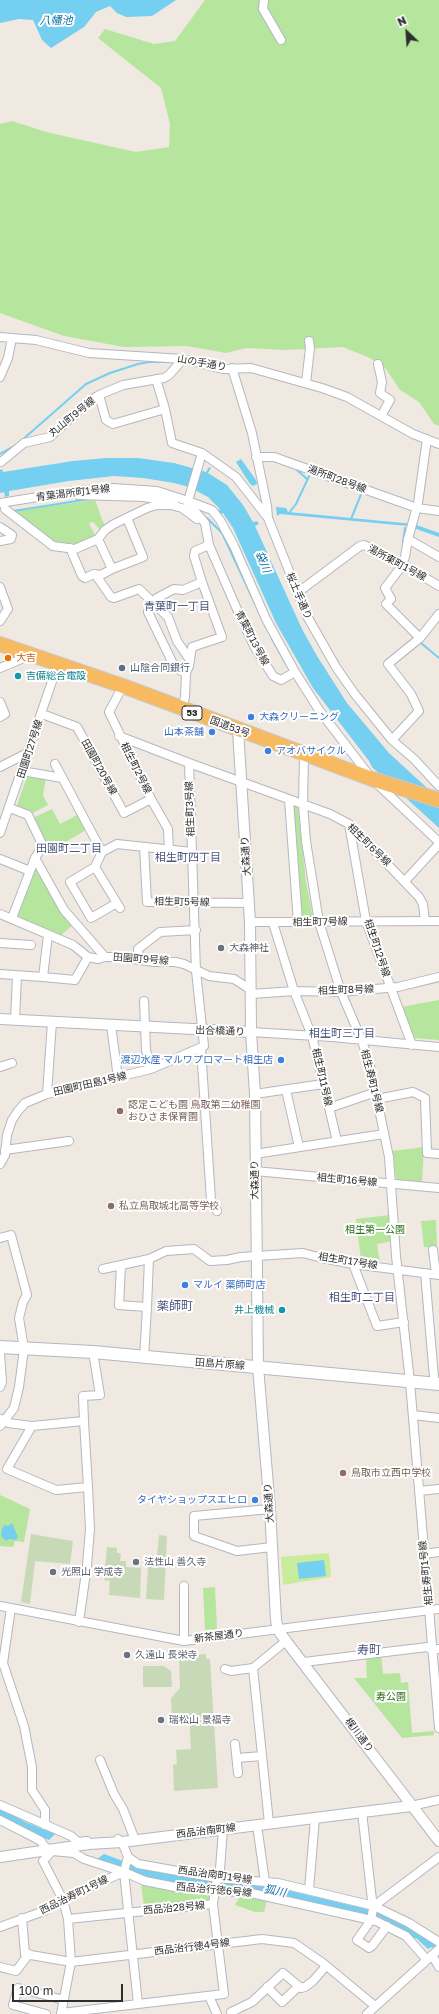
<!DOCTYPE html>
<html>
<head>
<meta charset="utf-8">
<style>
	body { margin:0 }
	#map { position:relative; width:439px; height:2014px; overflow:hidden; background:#efe9e1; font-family:"Golos Text",sans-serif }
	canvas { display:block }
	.north { position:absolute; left:387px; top:12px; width:40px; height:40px; -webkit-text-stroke:3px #fff; paint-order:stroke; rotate:335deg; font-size:11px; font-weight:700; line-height:16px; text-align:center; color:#2e2e2e }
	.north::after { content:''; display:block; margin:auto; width:14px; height:18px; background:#2e2e2e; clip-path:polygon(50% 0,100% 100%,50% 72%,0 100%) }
	.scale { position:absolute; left:12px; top:1984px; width:111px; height:18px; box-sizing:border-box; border:2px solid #2e2e2e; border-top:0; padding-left:5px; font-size:12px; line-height:14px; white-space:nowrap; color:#2e2e2e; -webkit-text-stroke:3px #fff; paint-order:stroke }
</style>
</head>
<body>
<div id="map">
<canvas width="439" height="2014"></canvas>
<div class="north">N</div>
<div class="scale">100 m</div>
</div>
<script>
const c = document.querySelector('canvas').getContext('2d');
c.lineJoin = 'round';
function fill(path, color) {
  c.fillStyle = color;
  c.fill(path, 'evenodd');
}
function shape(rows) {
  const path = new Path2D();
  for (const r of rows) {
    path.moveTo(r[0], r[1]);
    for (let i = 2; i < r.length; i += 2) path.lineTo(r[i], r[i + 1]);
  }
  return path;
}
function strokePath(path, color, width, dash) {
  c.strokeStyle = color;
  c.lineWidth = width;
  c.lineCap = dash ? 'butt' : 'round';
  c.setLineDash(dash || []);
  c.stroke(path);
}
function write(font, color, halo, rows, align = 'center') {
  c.font = font + ' "Golos Text","Noto Sans JP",sans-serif';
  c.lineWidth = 4;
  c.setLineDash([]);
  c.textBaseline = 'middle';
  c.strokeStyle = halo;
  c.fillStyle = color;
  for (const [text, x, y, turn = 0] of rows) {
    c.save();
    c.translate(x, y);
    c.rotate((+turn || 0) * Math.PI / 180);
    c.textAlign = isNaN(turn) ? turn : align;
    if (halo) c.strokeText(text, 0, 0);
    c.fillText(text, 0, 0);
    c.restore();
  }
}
fill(shape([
	[205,0,439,0,439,426,434,424,419,402,400,390,386,369,370,358,343,347,285,350,246,348,226,353,187,346,124,347,64,336,0,313,0,124,12,121,46,132,136,152,169,147,170,124,161,88,98,38,105,29,154,44,175,41],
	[95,500,105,527,100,530,93,522,89,523,96,537,92,540,72,546,57,546,14,511],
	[31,774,46,777,43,795,48,805,31,814,18,809,17,805,27,777],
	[294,804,298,808,306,882,313,917,312,918,301,918,292,805],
	[52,809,60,824,79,814,86,830,48,852,33,818],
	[35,865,74,924,59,937,15,917],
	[439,1000,439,1040,412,1038,401,1007],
	[424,1147,422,1182,399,1180,396,1178,393,1151],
	[390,1215,392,1241,377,1244,380,1263,361,1260,356,1219],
	[436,1220,437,1248,424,1247,421,1221],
	[0,1495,30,1509,24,1542,15,1541,13,1547,0,1546],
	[215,1587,217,1629,205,1630,203,1588],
	[381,1655,383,1674,400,1673,401,1683,408,1682,412,1733,434,1731,434,1735,402,1738,354,1678,367,1678,366,1657],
	[141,1882,180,1891,211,1894,212,1898,209,1900,144,1908],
	[240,1896,267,1900,264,1912,255,1912,235,1905]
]), '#b6e59e');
fill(shape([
	[31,1534,73,1541,70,1564,35,1561,30,1604,21,1602],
	[159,1535,167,1536,164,1600,146,1599,148,1567,156,1567],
	[107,1547,117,1548,117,1553,121,1553,120,1561,126,1561,126,1567,141,1568,140,1598,109,1595,110,1581,104,1580],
	[206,1654,206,1659,210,1659,218,1788,174,1791,173,1765,177,1764,176,1750,191,1749,189,1717,172,1718,171,1698,180,1688,179,1656],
	[143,1666,164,1666,171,1671,172,1687,143,1687]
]), '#c8d9b8');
fill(shape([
	[329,1553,331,1577,283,1585,281,1557]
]), '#c9ec9a');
fill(shape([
	[0,0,176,0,152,16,126,17,117,13,110,6,96,12,84,27,51,48,42,40,33,20,19,19,0,23],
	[106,458,138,458,174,463,206,472,209,467,211,468,208,473,227,485,243,505,253,522,257,521,259,524,255,526,302,629,317,656,347,703,389,753,439,799,439,828,372,767,369,761,313,688,276,623,233,528,223,513,220,514,218,511,220,509,208,497,189,487,174,483,143,478,114,476,69,481,9,491,9,496,5,497,4,492,0,493,0,470,2,469,3,472,73,461],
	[241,459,256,480,257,484,253,486,250,484,236,462],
	[276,507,286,508,288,512,414,524,439,533,439,537,408,526,280,514,277,516],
	[12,1523,18,1537,16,1540,9,1539,6,1541,1,1536,2,1529,4,1525,8,1526],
	[324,1560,326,1576,299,1579,297,1563],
	[0,1807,25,1822,55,1834,49,1840,25,1830,0,1816],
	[104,1854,123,1861,179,1876,269,1886,379,1912,392,1917,439,1946,439,1957,432,1947,428,1949,416,1938,412,1941,377,1919,151,1879,97,1859]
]), '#75cff0');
strokePath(shape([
	[21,441,86,384,110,373,138,364,149,362,167,362],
	[0,454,16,445],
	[296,469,307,479],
	[13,511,90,499],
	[289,513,296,504,311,472],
	[351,519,362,492],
	[206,520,207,518,222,533,257,608],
	[404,544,403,542,405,528],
	[271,637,286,664],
	[421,643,439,658]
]), '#75cff0', 2);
const minor = shape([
	[264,0,263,9,281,40],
	[0,337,36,340,89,353,183,359,223,369,251,368,322,388,347,397,413,434,439,444],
	[378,364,382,382,380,393,390,400,381,416],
	[232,368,252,433,267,506,268,518,307,616,336,667,354,693,392,740,414,759,439,786],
	[0,377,8,358,12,338],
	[306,383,310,348,309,341],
	[99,395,106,420,113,424,165,409,156,379],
	[165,409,172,443,202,453],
	[256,457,274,457,417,508,439,511],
	[1,462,24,443,50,437,88,402,99,395,123,385,164,378,169,375,183,359],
	[78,495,144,497,174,502],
	[188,501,188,503,205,523,209,545,236,607,254,646,273,676,281,680,295,672,319,710,372,779,439,842],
	[188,501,212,510,220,520,234,546,266,619,295,672],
	[0,503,75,491,113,488,157,491,188,501,202,453,236,477,268,518],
	[5,509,53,546,75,549,98,539],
	[127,518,143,557,112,569,98,539,105,530,114,524,147,508,157,505,171,505,182,508,197,519],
	[0,527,12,535,11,539,0,541],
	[408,539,439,557],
	[70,548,82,576,85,578,94,574,101,575,112,569],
	[95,574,111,597,114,598,139,589,168,617,177,641,190,660],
	[0,587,8,609,0,621],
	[297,593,360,546,364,545,402,564,439,586],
	[420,638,439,614],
	[0,668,31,655],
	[186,673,189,666,192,647,222,637,202,582],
	[123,686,109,712,151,799,168,829,169,850],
	[0,702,5,714,0,717],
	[182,710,185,697,186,673,175,668,148,612,157,598,174,589,183,590,202,582,194,556,195,551,209,545],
	[42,714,77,727,124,813,151,799],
	[119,736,189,763,330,814,349,824,419,897,423,904,425,921],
	[392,740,419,711,411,694,388,664,420,638,386,604,391,599,385,588,401,567,405,557,408,539,418,503,427,439],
	[304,755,303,805,306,841,319,922,341,992,362,1041,370,1066,389,1157,396,1256,410,1382,439,1728],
	[55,764,102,852],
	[0,767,29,752],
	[22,771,62,778],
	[289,800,298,922],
	[10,808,28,815,43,846,35,858,12,918],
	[349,824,366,921,412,1045],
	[0,833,58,664],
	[144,847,147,902,249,903],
	[35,858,64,910,105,957],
	[0,859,30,871],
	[95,867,120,908],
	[405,881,439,844],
	[117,903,91,918,70,882,95,867,102,852,117,844,192,852],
	[0,914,73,945,88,957,98,959,105,957,119,957,154,962,175,962,184,964,209,976,234,979,251,990],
	[250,922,439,921],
	[273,923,294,991,312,1036,337,1141],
	[48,935,43,977,75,980,88,957],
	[0,943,31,945],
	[139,959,138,949,160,932,196,930],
	[0,974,43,977],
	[251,994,294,991,341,992,398,987,439,977],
	[144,1001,146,1050,151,1069],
	[15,1020,17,976],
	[111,1025,118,1078],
	[251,1032,332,1037,439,1047],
	[201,1048,211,1200,217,1211],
	[0,1067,12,1063],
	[286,1090,299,1147],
	[47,1094,52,1022],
	[255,1094,323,1084],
	[377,1099,413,1092,425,1098,427,1153,439,1154],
	[329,1108,376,1092],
	[5,1150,69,1141],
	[255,1154,384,1134],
	[0,1164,5,1155,7,1135,12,1120,18,1111,25,1103,47,1094,151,1069,204,1046,196,971,189,763],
	[255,1171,439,1188],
	[0,1238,11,1235,27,1295,23,1302,19,1318,24,1349,19,1387,14,1408,0,1426],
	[433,1250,436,1274],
	[353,1264,377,1326,404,1322],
	[121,1265,119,1305,147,1307,144,1358],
	[103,1269,149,1259,166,1251,194,1249,210,1261,227,1260,241,1257,303,1253,322,1258,353,1264,439,1275],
	[425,1273,434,1377],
	[147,1307,149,1259],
	[0,1353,2,1382,0,1387],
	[413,1415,439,1418],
	[1,1419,8,1423,32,1426,84,1421,83,1396,100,1395,93,1352],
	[32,1426,7,1469,56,1490,88,1487,84,1421],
	[419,1491,439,1489],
	[270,1509,194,1516,194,1536,237,1551,272,1547],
	[424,1554,439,1552],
	[184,1586,184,1641],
	[0,1606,184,1641,439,1609],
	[11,1608,3,1663,24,1726,32,1767,32,1790,45,1810,45,1825],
	[79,1622,87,1565,90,1529,88,1487],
	[304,1662,427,1647,432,1650,439,1649],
	[225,1669,231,1671,253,1668],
	[235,1744,238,1773],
	[237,1758,262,1756],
	[100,1760,114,1794,123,1809,135,1840],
	[0,1805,71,1836,78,1842,87,1841],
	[411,1806,439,1800],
	[362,1812,373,1909,371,1920,357,1940,369,1948,372,1946,387,1926],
	[0,1820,41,1841,44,1846,52,1851,74,1853,84,1859,124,1872,145,1881,175,1887,251,1893,376,1921,406,1936,427,1960],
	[269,1823,253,1668,286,1641],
	[257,1825,265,1882],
	[118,1839,122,1842,128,1857,138,1864,217,1878,278,1883,374,1906,409,1923,439,1942],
	[52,1851,43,1861,63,1900,68,1919,71,1962,61,2014],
	[124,1872,138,2004],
	[309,1890,315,1818],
	[213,1904,217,1878,220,1869,223,1829],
	[374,1906,439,1857],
	[22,1918,25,1954,71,1962,262,1939,294,1943,323,1963,375,2006],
	[0,1927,44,1911,73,1894,124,1872,128,1857],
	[432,1955,439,1967],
	[0,1967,16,1971,29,1954],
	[267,1987,282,2002,299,1986],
	[209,1996,217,2014],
	[231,2012,252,2002,283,1973,301,1988,305,1987,313,1981,326,1966],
	[61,2013,224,1994,213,1904,68,1919],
	[46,2014,13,2005,18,1988,64,2000],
	[367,2014,439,1949]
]);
const tertiary = shape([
	[238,730,250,922,251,1032,255,1094,258,1367,270,1509,276,1620,278,1630,286,1641,439,1841],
	[0,1019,251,1032],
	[0,1857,89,1844,122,1842,411,1806]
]);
const secondary = shape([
	[0,1347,93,1352,439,1384]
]);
const trunk = shape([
	[0,644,123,686,372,779,439,800]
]);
strokePath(minor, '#b4b7c1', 10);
strokePath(tertiary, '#b4b7c1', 12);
strokePath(secondary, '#b4b7c1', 14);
strokePath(trunk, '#c9c9c9', 16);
strokePath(minor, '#fff', 8);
strokePath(tertiary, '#fff', 10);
strokePath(secondary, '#fff', 12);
strokePath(trunk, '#f8ba60', 14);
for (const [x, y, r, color] of [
	[8,658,4,"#e8710a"],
	[122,668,4,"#5c6f8a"],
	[18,676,4,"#0f9aa8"],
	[251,717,4,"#3f7fe0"],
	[212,732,4,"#3f7fe0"],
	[268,751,4,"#3f7fe0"],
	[221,948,4,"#6b7280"],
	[281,1060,4,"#3f7fe0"],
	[120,1111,4,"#8d6e63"],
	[111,1206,4,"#8d6e63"],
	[185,1285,4,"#3f7fe0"],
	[282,1310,4,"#0f9aa8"],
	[343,1473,4,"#8d6e63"],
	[255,1500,4,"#3f7fe0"],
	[136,1562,4,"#6b7280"],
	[53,1572,4,"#6b7280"],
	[127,1655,4,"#6b7280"],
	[161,1720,4,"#6b7280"]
]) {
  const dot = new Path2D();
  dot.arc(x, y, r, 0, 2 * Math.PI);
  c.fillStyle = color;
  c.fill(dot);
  strokePath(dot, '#fff', 1.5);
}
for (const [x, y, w] of [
	[192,713,20]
]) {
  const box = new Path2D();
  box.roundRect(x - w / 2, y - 7, w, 14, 3);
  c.fillStyle = '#fff';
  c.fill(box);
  strokePath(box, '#2e2e2e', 1);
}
write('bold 9px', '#2e2e2e', null, [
	["53",192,713]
]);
write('10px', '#2e2e2e', '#fff', [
	["山の手通り",202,363,10],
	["丸山町9号線",72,417,-39],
	["湯所町28号線",337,479,20],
	["青葉湯所町1号線",73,493,-7],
	["湯所東町1号線",397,563,28],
	["桜土手通り",299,596,67],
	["青葉町13号線",252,638,62],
	["国道53号",230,727,20],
	["田園町27号線",30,749,-72],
	["田園町20号線",99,767,61],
	["相生町2号線",136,768,63],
	["相生町3号線",190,809,-92],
	["相生町6号線",369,845,44],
	["大森通り",246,856,-94],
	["相生町5号線",182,902,1],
	["相生町7号線",320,922,-1],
	["相生町12号線",377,948,71],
	["田園町9号線",141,959,4],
	["相生町8号線",346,990,-2],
	["出合橋通り",220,1031,2],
	["相生町11号線",322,1077,77],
	["相生寿町1号線",372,1081,76],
	["田園町田島1号線",90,1084,-13],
	["大森通り",255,1180,-90],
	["相生町16号線",347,1180,5],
	["相生町17号線",348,1261,9],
	["田島片原線",220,1364,4],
	["大森通り",269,1503,-94],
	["相生寿町1号線",426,1573,-96],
	["新茶屋通り",219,1636,-7],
	["梶川通り",359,1735,53],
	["西品治南町線",206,1831,-7],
	["西品治南町1号線",215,1875,8],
	["西品治行徳6号線",214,1890,5],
	["西品治寿町1号線",74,1895,-26],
	["西品治28号線",174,1908,-5],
	["西品治行徳4号線",192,1947,-7]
]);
write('10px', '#c56008', '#fff', [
	["大吉",16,658]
], 'left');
write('10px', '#4e5e75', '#fff', [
	["山陰合同銀行",130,668]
], 'left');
write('10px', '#0d838f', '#fff', [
	["吉備総合電設",26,676],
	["井上機械",274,1310,"right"]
], 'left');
write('10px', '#366cbe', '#fff', [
	["大森クリーニング",259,717],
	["山本茶舗",204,732,"right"],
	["アオバサイクル",276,751],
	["渡辺水産 マルワプロマート相生店",273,1060,"right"],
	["マルイ 薬師町店",193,1285],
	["タイヤショップスエヒロ",247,1500,"right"]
], 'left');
write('10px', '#5b616d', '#fff', [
	["大森神社",229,948],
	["法性山 善久寺",144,1562],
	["光照山 学成寺",61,1572],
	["久遠山 長栄寺",135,1655],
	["瑞松山 景福寺",169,1720]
], 'left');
write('10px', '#785e54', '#fff', [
	["認定こども園 鳥取第二幼稚園",128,1105],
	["おひさま保育園",128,1117],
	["私立鳥取城北高等学校",119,1206],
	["鳥取市立西中学校",351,1473]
], 'left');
write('10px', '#2c6e1b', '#fff', [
	["相生第一公園",375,1230],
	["寿公園",391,1697]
]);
write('italic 11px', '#0d6fa3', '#fff', [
	["八幡池",56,21],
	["袋川",263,562,68],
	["狐川",275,1891,11]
]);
write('11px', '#4d5680', '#fff', [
	["青葉町一丁目",177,607],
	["田園町二丁目",69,849],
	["相生町四丁目",188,858],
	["相生町三丁目",342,1034],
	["相生町二丁目",362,1298]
]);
write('12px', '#4d5680', '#fff', [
	["薬師町",175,1306],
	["寿町",369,1650]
]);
</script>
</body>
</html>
